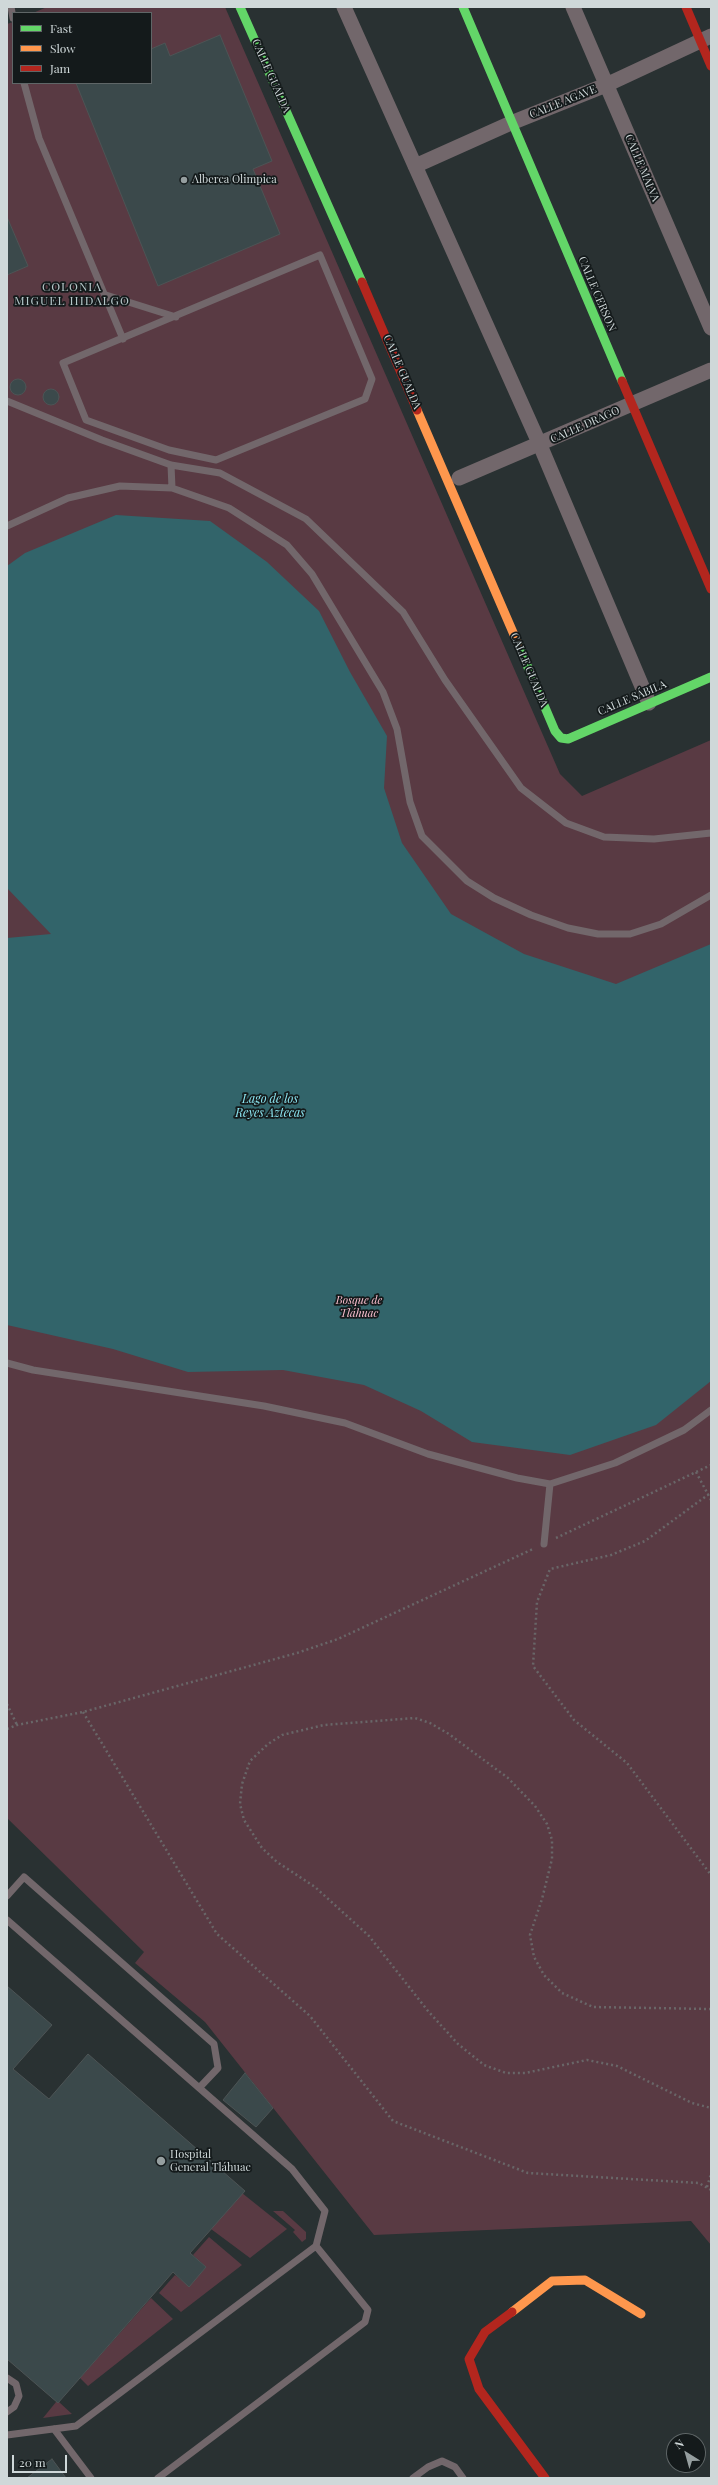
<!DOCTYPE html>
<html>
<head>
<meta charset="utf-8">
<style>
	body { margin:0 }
	#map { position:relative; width:718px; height:2485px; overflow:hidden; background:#293132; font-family:"Playfair Display",serif }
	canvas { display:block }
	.frame { position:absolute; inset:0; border:8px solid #cfd8d9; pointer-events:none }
	.legend { position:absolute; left:12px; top:12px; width:140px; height:72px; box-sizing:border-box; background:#141a1b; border:1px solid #5f6667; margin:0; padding:5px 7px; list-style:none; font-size:12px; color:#cfd8d9 }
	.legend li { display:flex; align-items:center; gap:8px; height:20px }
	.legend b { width:20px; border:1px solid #5f6667 }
	.north { position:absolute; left:666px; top:2433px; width:40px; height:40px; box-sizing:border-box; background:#141a1b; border:1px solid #5f6667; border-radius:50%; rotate:323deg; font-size:11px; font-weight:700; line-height:16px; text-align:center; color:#cfd8d9 }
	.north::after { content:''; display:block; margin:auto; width:14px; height:18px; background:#959e9f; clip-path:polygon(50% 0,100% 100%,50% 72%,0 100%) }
	.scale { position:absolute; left:12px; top:2455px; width:55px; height:18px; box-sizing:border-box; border:2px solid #cfd8d9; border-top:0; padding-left:5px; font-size:12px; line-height:14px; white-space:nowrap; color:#cfd8d9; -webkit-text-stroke:3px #141a1b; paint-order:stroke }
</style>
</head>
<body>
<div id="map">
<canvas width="718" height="2485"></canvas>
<div class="frame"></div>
<ul class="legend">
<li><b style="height:5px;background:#63d668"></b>Fast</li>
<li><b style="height:5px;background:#ff974d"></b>Slow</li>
<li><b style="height:5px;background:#b3261e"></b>Jam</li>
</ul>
<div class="north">N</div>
<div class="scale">20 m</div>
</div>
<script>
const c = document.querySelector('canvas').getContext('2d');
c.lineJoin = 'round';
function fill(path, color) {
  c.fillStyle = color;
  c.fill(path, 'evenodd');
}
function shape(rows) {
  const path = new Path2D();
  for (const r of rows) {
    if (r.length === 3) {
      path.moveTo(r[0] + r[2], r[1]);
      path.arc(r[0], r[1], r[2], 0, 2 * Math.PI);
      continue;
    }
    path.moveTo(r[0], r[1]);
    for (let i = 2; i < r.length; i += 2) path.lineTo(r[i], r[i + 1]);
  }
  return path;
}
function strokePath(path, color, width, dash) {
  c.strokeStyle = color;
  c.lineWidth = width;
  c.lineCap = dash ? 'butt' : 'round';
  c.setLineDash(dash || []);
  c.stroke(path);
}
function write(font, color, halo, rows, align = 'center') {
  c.font = font + ' "Playfair Display",serif';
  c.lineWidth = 3.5;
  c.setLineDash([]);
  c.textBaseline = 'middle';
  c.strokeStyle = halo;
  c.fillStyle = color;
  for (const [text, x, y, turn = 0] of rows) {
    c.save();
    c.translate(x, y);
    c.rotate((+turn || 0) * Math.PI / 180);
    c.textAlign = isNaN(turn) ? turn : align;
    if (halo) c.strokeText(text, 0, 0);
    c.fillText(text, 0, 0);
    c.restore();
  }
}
fill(shape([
	[47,7,225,7,560,774,582,796,711,740,711,2245,691,2221,374,2235,205,2022,135,1963,144,1952,7,1818,7,24,13,22,13,83,151,83,151,13,33,13],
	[242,2193,287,2229,250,2258,211,2229],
	[273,2211,283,2211,306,2232,306,2239,302,2242,293,2232,295,2230],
	[209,2237,242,2265,181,2312,159,2293,175,2275,189,2286,206,2267,193,2255],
	[151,2298,173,2319,88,2386,80,2378],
	[56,2402,59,2402,72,2414,43,2418]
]), '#593a43');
fill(shape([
	[116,515,210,521,267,562,319,611,350,672,387,736,384,788,402,843,451,914,524,954,616,984,711,944,711,1381,656,1425,570,1455,472,1442,421,1411,364,1385,283,1370,188,1372,113,1349,7,1325,7,938,51,934,7,888,7,566,25,553]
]), '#32646a');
const building = shape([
	[220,35,272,161,253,169,280,234,158,286,76,83,151,83,151,49,165,43,170,56,220,35],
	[7,217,28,266,7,275,7,217],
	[18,387,8],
	[51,397,8],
	[7,1986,52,2025,13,2069,49,2099,88,2054,245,2191,190,2253,206,2267,189,2287,173,2272,58,2403,7,2359,7,1986],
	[245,2073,273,2108,256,2127,223,2100,245,2073],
	[52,2459,66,2478,27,2478,52,2459]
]);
fill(building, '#3b494b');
strokePath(building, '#4d5455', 1);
strokePath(shape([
	[696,1472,711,1500],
	[709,1494,645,1541,611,1555,550,1569,537,1602,533,1666,574,1720,627,1763,711,1875],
	[556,1538,711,1465],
	[7,1704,17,1725],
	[83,1712,217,1934,310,2016,393,2121,528,2173,699,2183,711,2190],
	[7,1729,17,1725,83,1712,297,1653,338,1639,533,1549],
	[711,2009,593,2007,562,1993,544,1975,534,1957,530,1935,542,1899,552,1859,552,1840,547,1824,535,1806,508,1778,449,1734,430,1723,415,1718,324,1725,282,1735,268,1744,250,1761,242,1784,240,1804,244,1820,262,1848,277,1862,315,1887,369,1936,428,2011,458,2044,484,2065,506,2073,525,2073,587,2060,617,2066,692,2103,711,2108],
	[707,2187,711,2174]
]), '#696668', 2.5, [2, 3]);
strokePath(shape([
	[11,7,13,18],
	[24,83,39,138,123,339],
	[320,255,372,379,365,399,216,460,169,450,86,420,63,363,320,255],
	[106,295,176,317],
	[7,401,102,440,171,465,220,473,306,519,403,612,445,680,521,788,566,823,604,837,654,839,711,833],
	[171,465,172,488],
	[7,526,68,498,120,486,172,488,229,508,287,545,312,574,383,692,397,729,410,802,422,836,467,881,494,898,531,915,568,928,598,934,630,934,661,924,711,895],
	[7,1363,33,1370,264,1406,345,1423,428,1454,517,1478,550,1484,615,1463,684,1430,711,1410],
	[544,1544,550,1484],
	[7,1896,24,1877,214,2044,218,2068,200,2087],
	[7,1920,292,2169,325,2211,316,2246,76,2426,7,2435],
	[7,2378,16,2384,19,2396,14,2407,7,2412],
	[54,2429,91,2478],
	[158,2478,365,2322,368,2310,316,2246],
	[413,2478,428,2467,442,2461,455,2467,463,2478]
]), '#72676b', 7);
strokePath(shape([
	[344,7,540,445,649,703],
	[573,7,711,328],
	[415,166,511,123,606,85,711,36],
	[459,478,711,370]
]), '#72676b', 15);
strokePath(shape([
	[240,7,362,282],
	[463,7,622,381],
	[518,644,555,731,561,738,568,739,711,677]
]), '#63d668', 9);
strokePath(shape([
	[417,410,518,644],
	[512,2312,552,2281,585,2280,641,2314]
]), '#ff974d', 9);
strokePath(shape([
	[686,7,711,66],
	[362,282,417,410],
	[622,381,711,589],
	[512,2312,485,2332,469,2359,479,2389,545,2478]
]), '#b3261e', 9);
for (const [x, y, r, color] of [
	[184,180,4,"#959e9f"],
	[161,2161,5,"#959e9f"]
]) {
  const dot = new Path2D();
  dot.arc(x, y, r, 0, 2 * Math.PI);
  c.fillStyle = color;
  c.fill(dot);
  strokePath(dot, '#141a1b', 1.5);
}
write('11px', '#cfd8d9', '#141a1b', [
	["CALLE GUALDA",271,76,66],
	["CALLE AGAVE",563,102,-22],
	["CALLE MALVA",642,168,67],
	["CALLE CERSON",597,294,67],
	["CALLE GUALDA",402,372,67],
	["CALLE DRAGO",585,425,-24],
	["CALLE GUALDA",529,670,67],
	["CALLE SÁBILA",632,698,-23]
]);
write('11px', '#cfd8d9', '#141a1b', [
	["Alberca Olimpica",192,180],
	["Hospital",170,2155],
	["General Tláhuac",170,2168]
], 'left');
write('italic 11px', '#fabfcf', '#141a1b', [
	["Bosque de",359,1301],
	["Tláhuac",359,1314]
]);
c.letterSpacing = '1px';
write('12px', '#b6c8ca', '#141a1b', [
	["COLONIA",72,287],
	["MIGUEL HIDALGO",72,301]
]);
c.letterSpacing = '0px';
write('italic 12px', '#8de7f3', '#141a1b', [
	["Lago de los",270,1099],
	["Reyes Aztecas",270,1113]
]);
</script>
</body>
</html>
